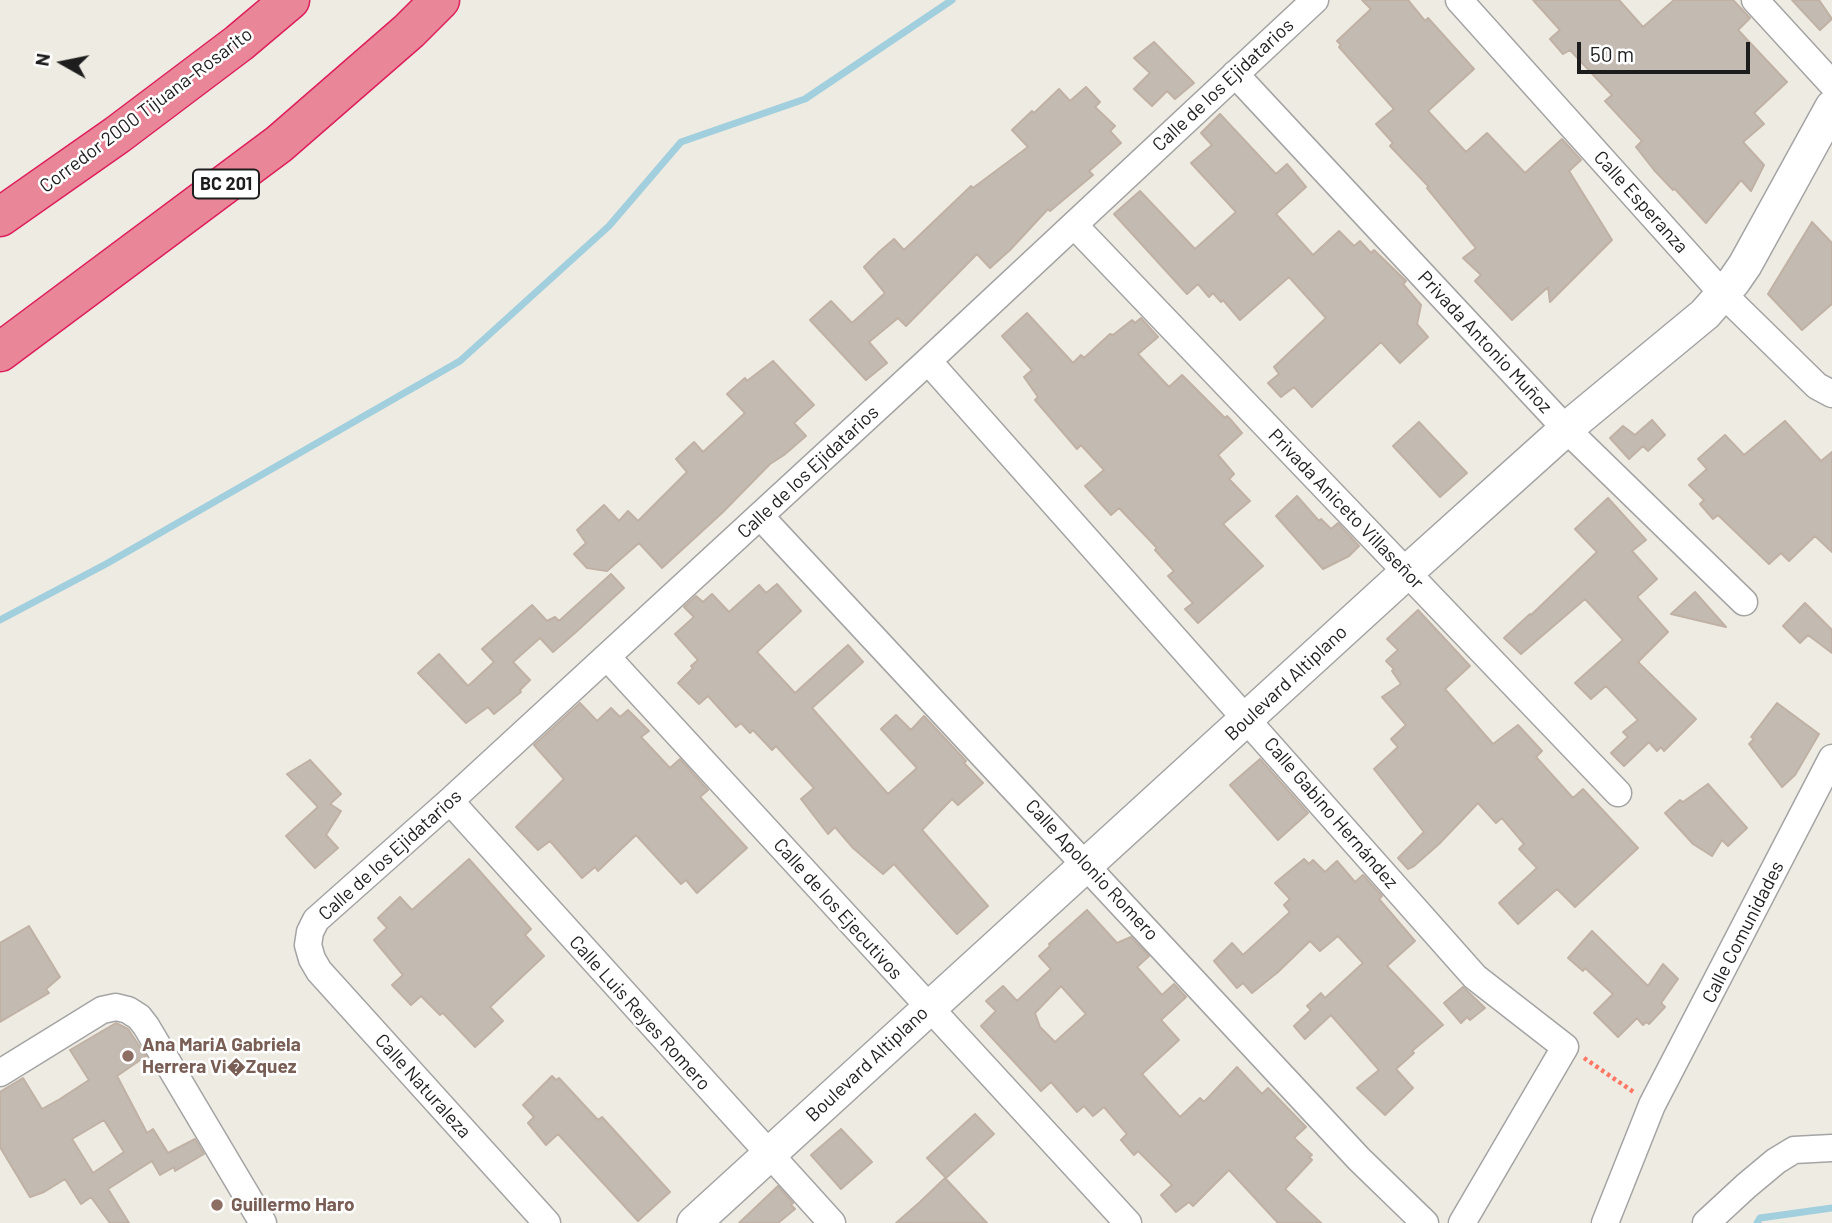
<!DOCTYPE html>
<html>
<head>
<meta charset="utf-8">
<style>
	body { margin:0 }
	#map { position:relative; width:1832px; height:1223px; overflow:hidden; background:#eeebe2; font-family:Barlow,sans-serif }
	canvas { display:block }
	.north { position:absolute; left:28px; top:28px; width:70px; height:70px; -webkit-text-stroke:5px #fff; paint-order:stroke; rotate:279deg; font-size:19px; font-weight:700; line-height:28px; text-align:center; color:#1d1d1d }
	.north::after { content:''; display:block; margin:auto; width:24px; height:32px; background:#1d1d1d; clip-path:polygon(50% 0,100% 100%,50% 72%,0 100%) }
	.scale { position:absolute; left:1577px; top:42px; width:173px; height:32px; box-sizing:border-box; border:4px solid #1d1d1d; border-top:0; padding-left:9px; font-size:21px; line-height:24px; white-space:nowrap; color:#1d1d1d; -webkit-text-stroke:5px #fff; paint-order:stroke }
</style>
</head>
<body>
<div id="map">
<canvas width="1832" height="1223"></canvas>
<div class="north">N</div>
<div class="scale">50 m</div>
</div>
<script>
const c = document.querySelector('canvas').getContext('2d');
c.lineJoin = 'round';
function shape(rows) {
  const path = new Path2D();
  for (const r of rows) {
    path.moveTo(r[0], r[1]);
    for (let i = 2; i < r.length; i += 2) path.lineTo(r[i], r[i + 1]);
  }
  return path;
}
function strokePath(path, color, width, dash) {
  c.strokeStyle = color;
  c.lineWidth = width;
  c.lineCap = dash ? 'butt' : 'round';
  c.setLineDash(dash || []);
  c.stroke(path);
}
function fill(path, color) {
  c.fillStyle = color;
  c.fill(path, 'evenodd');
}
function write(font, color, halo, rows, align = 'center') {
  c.font = font + ' Barlow,sans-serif';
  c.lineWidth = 5;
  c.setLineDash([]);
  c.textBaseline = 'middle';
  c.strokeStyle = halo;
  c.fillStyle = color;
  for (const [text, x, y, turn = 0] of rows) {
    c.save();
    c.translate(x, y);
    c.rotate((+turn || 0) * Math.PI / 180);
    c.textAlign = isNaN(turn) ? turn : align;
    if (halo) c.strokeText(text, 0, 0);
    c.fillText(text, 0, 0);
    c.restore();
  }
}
strokePath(shape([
	[0,620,106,564,460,361,609,226,681,142,805,99,952,0],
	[1757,1223,1760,1218,1832,1208]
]), '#a1cfde', 7);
const building = shape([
	[1362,0,1408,0,1425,21,1428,18,1474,69,1428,111,1466,152,1487,133,1525,173,1562,139,1581,160,1569,171,1612,240,1550,302,1548,287,1512,320,1475,281,1481,275,1463,258,1476,248,1427,188,1429,187,1390,146,1393,143,1376,124,1394,109,1339,47,1341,45,1337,41,1371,9,1362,0],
	[1533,0,1619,0,1643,27,1674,0,1733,0,1750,18,1738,30,1787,82,1754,113,1764,124,1743,142,1764,165,1751,191,1741,180,1706,223,1674,188,1673,190,1654,170,1636,147,1642,141,1605,101,1612,95,1570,50,1563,54,1550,39,1560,30,1533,0],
	[1792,0,1819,0,1832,19,1820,30,1792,0],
	[1154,42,1194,83,1175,99,1167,91,1152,106,1134,89,1150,73,1134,58,1154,42],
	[1086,87,1100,102,1095,107,1115,126,1110,131,1121,143,1089,171,1093,175,1050,211,1048,209,1010,250,990,268,977,254,906,326,898,318,869,342,887,363,866,380,810,320,831,301,852,323,885,293,864,267,879,252,894,239,904,250,971,186,973,188,1028,147,1012,130,1032,111,1034,113,1059,89,1070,101,1086,87],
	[1220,114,1276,174,1287,164,1306,187,1276,214,1313,255,1339,231,1354,246,1360,241,1371,253,1374,250,1406,281,1403,284,1421,305,1417,324,1428,337,1400,363,1381,342,1312,407,1294,387,1281,397,1268,383,1279,374,1274,367,1326,318,1289,277,1240,320,1223,300,1221,302,1213,293,1209,297,1198,284,1187,294,1114,214,1140,191,1195,249,1236,212,1191,163,1212,145,1201,133,1220,114],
	[1812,222,1832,243,1832,304,1802,330,1768,294,1812,222],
	[1027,313,1073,363,1081,355,1084,358,1110,334,1113,335,1132,320,1135,323,1141,318,1158,337,1138,354,1169,387,1182,375,1225,418,1227,416,1230,419,1242,433,1218,455,1234,474,1229,479,1250,501,1223,524,1263,566,1198,623,1185,609,1193,603,1168,576,1174,571,1155,550,1157,548,1119,508,1111,515,1085,486,1104,470,1081,445,1077,449,1035,400,1038,397,1024,377,1032,370,1002,336,1027,313],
	[773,361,814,405,794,423,806,436,784,455,770,464,723,512,662,568,639,543,607,571,587,568,574,554,586,543,577,530,604,505,619,521,628,511,638,521,687,472,676,459,694,442,703,452,745,413,727,394,745,378,747,381,773,361],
	[1652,420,1665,435,1648,451,1643,446,1629,459,1610,438,1623,426,1635,435,1652,420],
	[1785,421,1821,461,1832,452,1832,552,1815,536,1789,561,1781,553,1769,564,1718,515,1713,519,1700,504,1704,500,1689,485,1707,469,1698,459,1725,435,1744,455,1785,421],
	[1419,422,1467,473,1440,497,1393,446,1419,422],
	[1297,496,1319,521,1321,519,1331,529,1338,523,1359,546,1349,556,1323,569,1276,516,1297,496],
	[1608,498,1646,540,1632,551,1657,579,1637,597,1668,632,1638,662,1696,719,1664,751,1661,747,1657,751,1649,742,1624,766,1611,753,1628,737,1623,732,1638,720,1606,686,1591,699,1575,683,1623,640,1585,599,1521,654,1504,638,1530,614,1531,615,1597,552,1575,529,1608,498],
	[611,574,624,588,576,632,553,652,540,638,513,662,530,680,520,690,521,692,494,714,488,707,466,723,418,673,439,654,468,686,494,662,482,649,532,605,547,621,555,617,559,621,611,574],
	[777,584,801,611,757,652,795,693,848,645,863,662,812,708,888,794,917,768,881,729,896,715,911,730,924,716,966,761,964,763,983,783,958,805,952,799,922,830,988,906,957,934,894,864,883,874,853,848,835,827,828,834,801,799,814,788,776,746,772,750,753,730,750,733,741,723,736,727,708,696,699,704,678,683,693,668,691,666,698,660,675,634,694,617,684,607,696,596,703,602,712,594,729,612,759,585,766,593,777,584],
	[1695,592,1726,627,1671,614,1695,592],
	[1805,603,1832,630,1832,653,1808,635,1800,643,1783,626,1805,603],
	[1418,610,1470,666,1445,689,1493,744,1518,725,1542,751,1536,757,1573,798,1583,789,1638,848,1575,907,1557,889,1518,924,1499,903,1537,868,1519,849,1524,844,1502,818,1496,823,1478,803,1439,844,1414,866,1408,869,1398,858,1424,832,1374,769,1398,747,1391,739,1406,725,1382,697,1401,684,1392,671,1394,669,1386,661,1398,650,1387,639,1418,610],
	[580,703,597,721,611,708,620,717,628,710,649,731,641,737,670,768,680,759,708,790,700,797,747,848,697,893,686,880,681,884,636,835,598,871,595,867,582,878,550,841,538,850,516,827,564,779,534,745,580,703],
	[1777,703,1819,734,1795,775,1782,787,1749,744,1754,739,1751,737,1777,703],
	[1260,759,1308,813,1278,840,1230,785,1260,759],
	[310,760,341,794,330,804,341,811,326,835,338,848,315,868,286,836,318,807,287,774,310,760],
	[1708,784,1747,828,1728,846,1722,840,1712,856,1693,844,1665,813,1680,800,1683,802,1708,784],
	[469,859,531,929,525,935,544,956,490,1007,503,1021,475,1047,443,1013,440,1015,421,996,411,1005,392,985,403,975,374,940,387,928,378,918,400,897,412,910,469,859],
	[1304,859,1309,864,1313,860,1325,872,1337,861,1355,882,1363,875,1382,896,1379,899,1415,941,1387,966,1443,1025,1412,1051,1414,1053,1396,1069,1413,1088,1385,1115,1357,1088,1379,1070,1331,1015,1305,1039,1294,1026,1311,1010,1307,1006,1321,993,1325,998,1363,963,1338,936,1320,951,1310,941,1278,972,1252,993,1243,983,1237,988,1214,961,1232,943,1243,955,1290,912,1284,905,1290,899,1275,883,1304,859],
	[1087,910,1117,943,1131,937,1149,956,1137,967,1162,995,1174,984,1186,997,1161,1020,1179,1040,1142,1074,1180,1117,1200,1098,1204,1102,1237,1067,1262,1094,1268,1088,1306,1127,1294,1138,1312,1155,1309,1157,1312,1160,1285,1189,1321,1223,1278,1223,1229,1170,1193,1206,1189,1202,1176,1212,1161,1195,1172,1185,1138,1151,1134,1155,1121,1140,1127,1134,1104,1107,1093,1116,1084,1106,1077,1112,1051,1082,1041,1091,981,1026,996,1011,986,1001,1003,986,1017,1001,1051,969,1039,956,1050,946,1049,944,1087,910],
	[1061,986,1086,1014,1055,1042,1040,1027,1035,1013,1061,986],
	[29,926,60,977,46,989,49,993,0,1022,0,943,29,926],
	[1592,931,1648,986,1663,964,1678,979,1661,1003,1665,1007,1649,1024,1646,1022,1643,1025,1637,1018,1618,1037,1594,1013,1613,994,1585,968,1583,971,1568,958,1592,931],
	[1463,987,1485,1008,1470,1020,1467,1017,1461,1023,1444,1003,1463,987],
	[116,1023,128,1029,146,1056,117,1076,147,1133,153,1129,168,1153,195,1139,204,1154,175,1171,174,1167,160,1175,152,1161,108,1189,129,1223,110,1223,91,1197,81,1204,65,1179,44,1192,30,1197,0,1147,0,1092,23,1078,42,1109,60,1099,89,1080,70,1050,116,1023],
	[104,1120,124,1152,93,1173,72,1139,104,1120],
	[552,1076,556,1080,559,1078,598,1120,602,1117,670,1192,638,1221,558,1134,546,1145,528,1123,534,1117,523,1105,552,1076],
	[975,1114,994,1134,946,1178,927,1158,975,1114],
	[841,1129,872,1162,841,1189,811,1155,841,1129],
	[945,1178,987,1223,896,1223,920,1202,945,1178],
	[778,1186,793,1203,791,1205,795,1209,778,1223,739,1223,778,1186]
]);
fill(building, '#c3bab2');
strokePath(building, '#c0b1a4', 2);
const minor = shape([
	[1459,0,1723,294,1817,386,1832,394],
	[1755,0,1832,84],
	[1235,74,1566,429,1744,602],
	[1074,225,1618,793],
	[928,361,1475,977,1565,1047,1462,1223],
	[760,516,1359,1159,1425,1223],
	[607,657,1128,1223],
	[450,801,832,1223],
	[0,1073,102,1010,116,1007,128,1010,139,1017,146,1026,263,1223],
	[547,1223,319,971,312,959,308,945,310,932,316,920,450,801,928,361,1315,0],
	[1605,1223,1652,1105,1832,758],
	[1706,1223,1746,1186,1776,1161,1794,1150,1832,1148]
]);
const tertiary = shape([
	[694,1223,1407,572,1566,429,1705,314,1734,281,1745,265,1832,107]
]);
const motorway = shape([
	[0,217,117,135,239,43,290,0],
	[0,352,279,144,409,31,440,0]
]);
strokePath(minor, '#a4a4a4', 29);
strokePath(tertiary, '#a4a4a4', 36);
strokePath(motorway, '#dd1f5d', 41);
strokePath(shape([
	[1584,1058,1635,1093]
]), '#fd7764', 4.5, [3.5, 3.5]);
strokePath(minor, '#fff', 26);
strokePath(tertiary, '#fff', 33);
strokePath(motorway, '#e98798', 38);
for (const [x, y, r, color] of [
	[128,1056,7,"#8d6e63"],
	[217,1205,7,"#8d6e63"]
]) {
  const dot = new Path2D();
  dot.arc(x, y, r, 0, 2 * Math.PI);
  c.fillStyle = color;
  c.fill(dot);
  strokePath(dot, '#fff', 2.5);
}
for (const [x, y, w] of [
	[226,184,66]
]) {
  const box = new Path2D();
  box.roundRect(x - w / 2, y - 14.5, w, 29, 5);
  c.fillStyle = '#fff';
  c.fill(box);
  strokePath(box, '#1d1d1d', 2);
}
write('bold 18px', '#1d1d1d', null, [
	["BC 201",226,184]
]);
write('19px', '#1d1d1d', '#fff', [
	["Calle de los Ejidatarios",1223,85,-43],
	["Corredor 2000 Tijuana-Rosarito",146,110,-37],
	["Calle Esperanza",1641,202,48],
	["Privada Antonio Muñoz",1485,342,47],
	["Calle de los Ejidatarios",808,472,-43],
	["Privada Aniceto Villaseñor",1346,509,46],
	["Boulevard Altiplano",1286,683,-43],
	["Calle Gabino Hernández",1331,813,49],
	["Calle de los Ejidatarios",390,855,-42],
	["Calle Apolonio Romero",1092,870,47],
	["Calle de los Ejecutivos",838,909,48],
	["Calle Comunidades",1743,932,-63],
	["Calle Luis Reyes Romero",640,1013,48],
	["Boulevard Altiplano",867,1064,-43],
	["Calle Naturaleza",423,1086,48]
]);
write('bold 19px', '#785e54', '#fff', [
	["Ana MariA Gabriela",142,1045],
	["Herrera Vi�Zquez",142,1067],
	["Guillermo Haro",231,1205]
], 'left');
</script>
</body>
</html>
